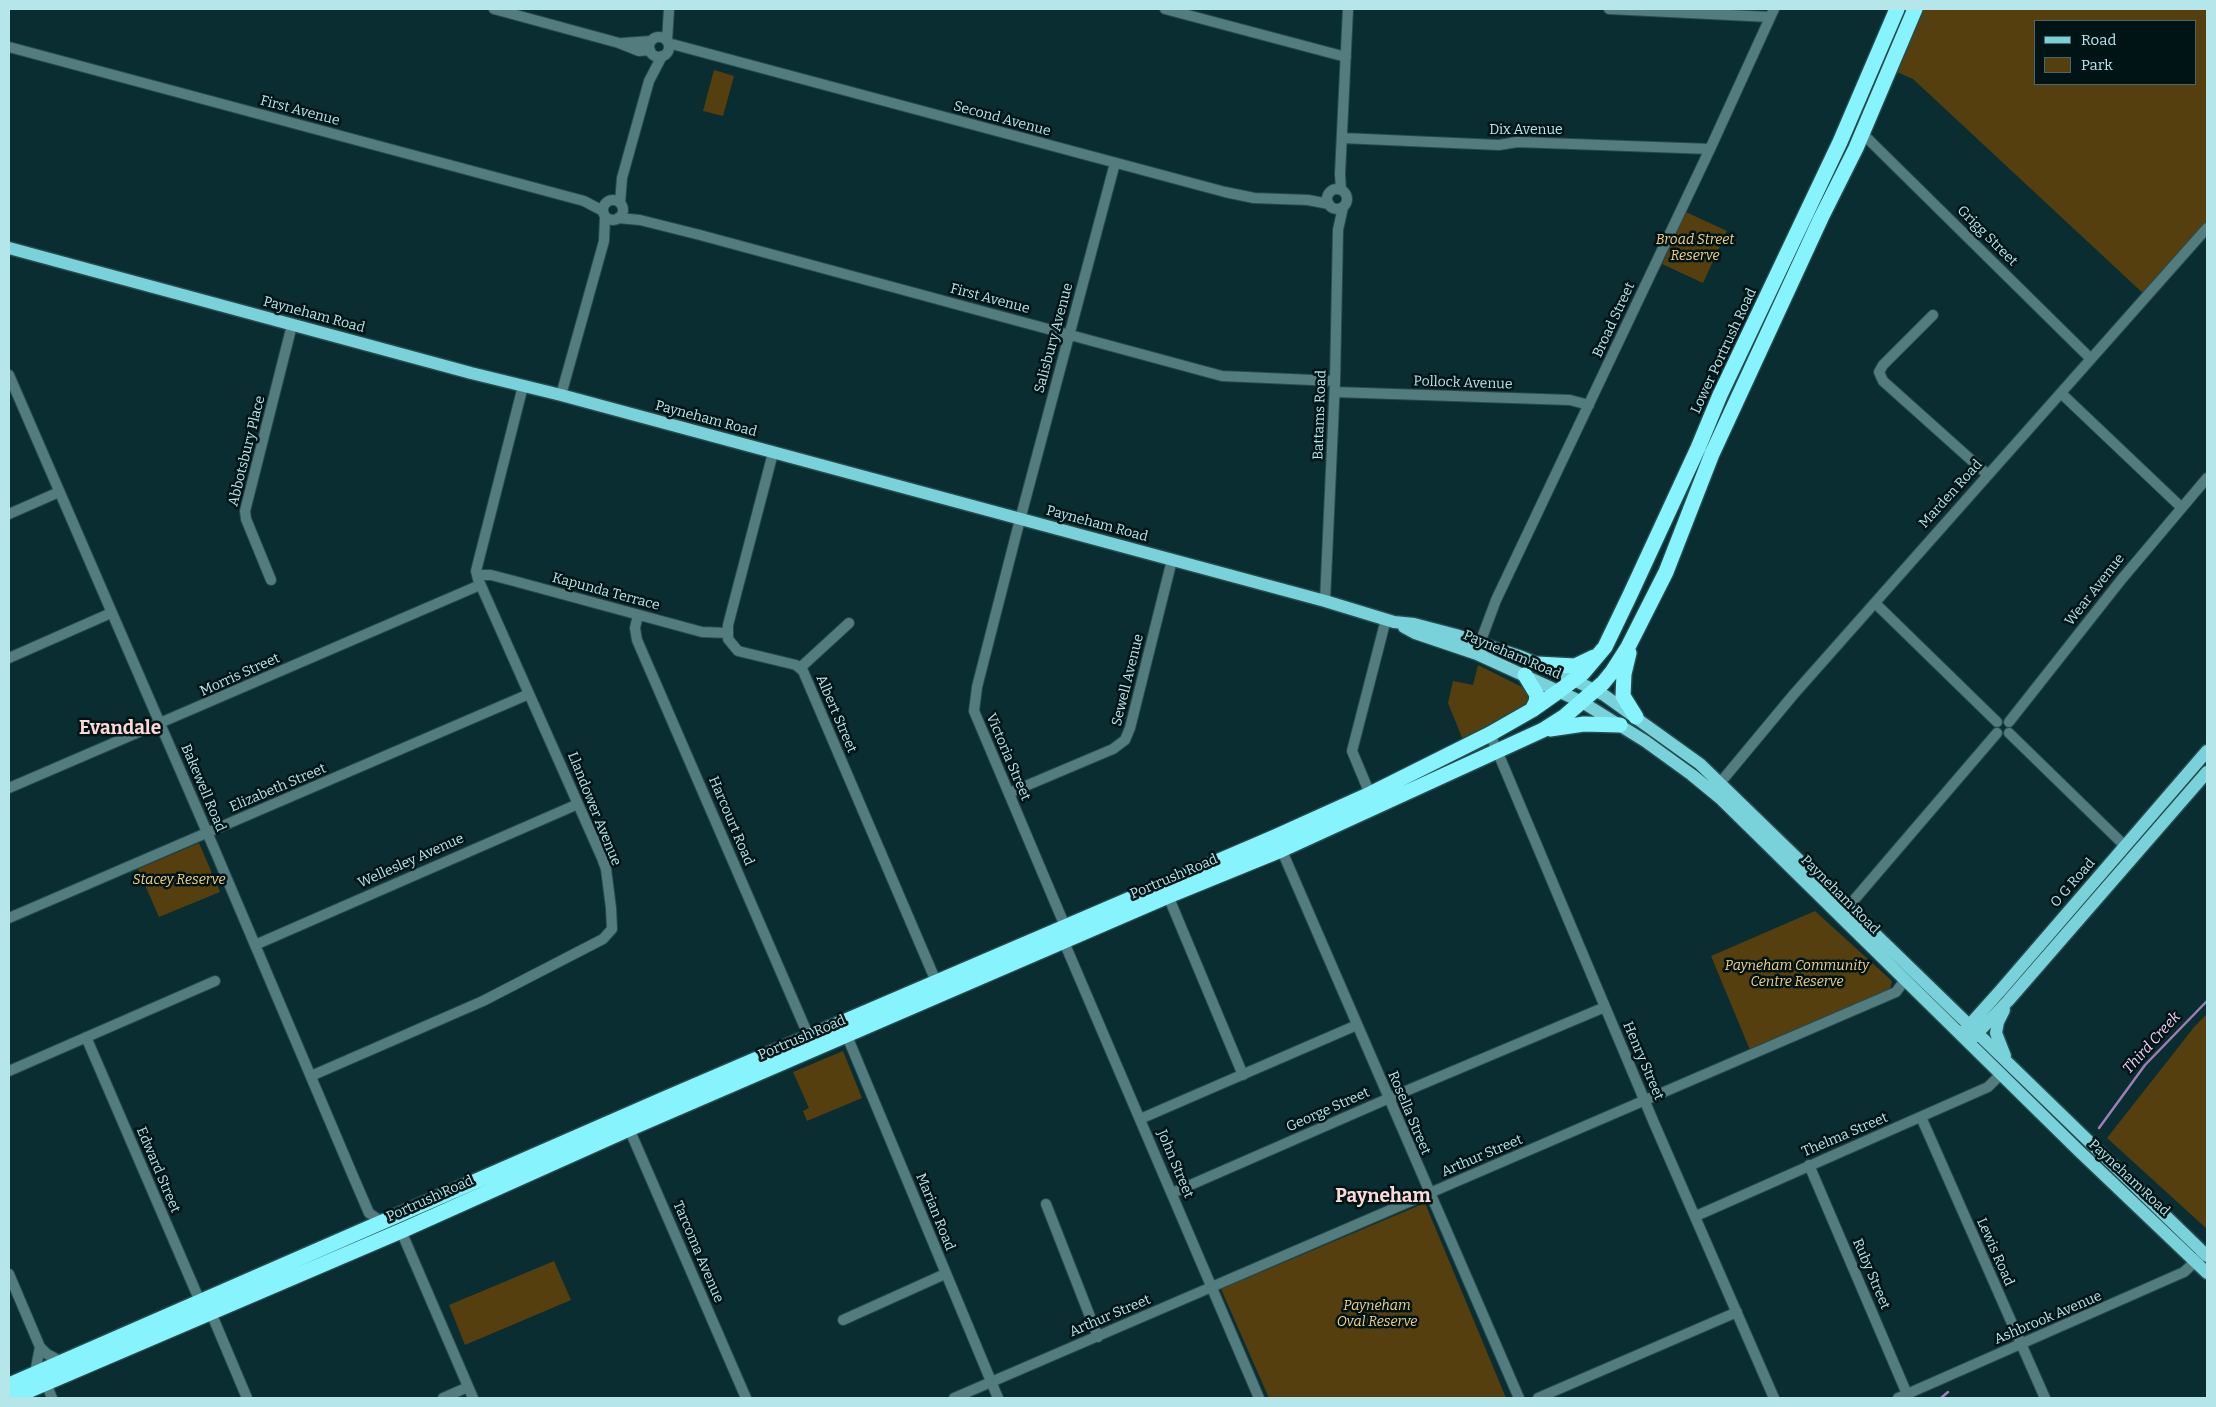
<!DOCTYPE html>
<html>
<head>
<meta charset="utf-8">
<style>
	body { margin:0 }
	#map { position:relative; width:2216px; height:1407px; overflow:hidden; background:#092d30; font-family:Bitter,serif }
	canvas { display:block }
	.frame { position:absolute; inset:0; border:10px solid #b5e6ea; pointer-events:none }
	.legend { position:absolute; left:2034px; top:20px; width:162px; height:65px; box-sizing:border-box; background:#001416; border:1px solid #48686b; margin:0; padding:6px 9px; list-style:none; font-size:15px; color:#b5e6ea }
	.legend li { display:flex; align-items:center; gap:10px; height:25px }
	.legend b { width:25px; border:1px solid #48686b }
</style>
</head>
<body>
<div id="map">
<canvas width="2216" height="1407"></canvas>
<div class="frame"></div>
<ul class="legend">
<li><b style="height:6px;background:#79d1d9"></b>Road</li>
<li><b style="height:14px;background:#553f0f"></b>Park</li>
</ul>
</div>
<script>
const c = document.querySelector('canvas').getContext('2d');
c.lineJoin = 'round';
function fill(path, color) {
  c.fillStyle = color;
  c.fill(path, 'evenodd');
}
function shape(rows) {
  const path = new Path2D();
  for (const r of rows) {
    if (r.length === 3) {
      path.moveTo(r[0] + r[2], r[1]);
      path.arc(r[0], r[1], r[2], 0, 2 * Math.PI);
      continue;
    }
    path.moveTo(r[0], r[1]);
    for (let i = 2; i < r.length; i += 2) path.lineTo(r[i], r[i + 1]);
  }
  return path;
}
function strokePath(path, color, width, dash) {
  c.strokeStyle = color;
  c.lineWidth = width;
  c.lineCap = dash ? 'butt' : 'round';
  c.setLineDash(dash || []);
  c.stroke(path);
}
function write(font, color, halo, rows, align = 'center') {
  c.font = font + ' Bitter,serif';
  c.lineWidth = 5;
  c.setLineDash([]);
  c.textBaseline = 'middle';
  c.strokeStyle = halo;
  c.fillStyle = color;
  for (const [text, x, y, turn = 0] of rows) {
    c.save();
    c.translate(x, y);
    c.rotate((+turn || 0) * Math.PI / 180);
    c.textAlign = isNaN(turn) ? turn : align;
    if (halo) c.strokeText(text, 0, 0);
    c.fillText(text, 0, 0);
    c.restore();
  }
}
fill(shape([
	[1915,9,2207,9,2207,228,2146,296,1913,79,1890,69],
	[2035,21,2195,21,2195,84,2035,84],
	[714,70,734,76,723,116,703,111],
	[1686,212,1727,231,1703,283,1662,264],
	[1478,665,1526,689,1530,693,1528,705,1463,740,1448,703,1453,681,1473,685],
	[199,843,220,892,159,917,138,869],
	[1815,911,1892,981,1890,989,1750,1050,1711,956],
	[2207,1014,2207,1229,2107,1138,2195,1026],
	[843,1051,862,1098,807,1121,803,1111,809,1108,793,1072],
	[1425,1203,1506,1398,1269,1398,1221,1289],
	[554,1261,571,1300,465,1345,449,1305]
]), '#553f0f');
strokePath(shape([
	[2099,1128,2145,1065,2207,1001],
	[1941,1398,1948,1392]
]), '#9f7eb6', 2.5);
const minor = shape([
	[494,9,619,43,639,51,650,50],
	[1165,9,1346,57],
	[1609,9,1770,17],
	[659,47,10],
	[667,41,669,9],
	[623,43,651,41],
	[668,43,1225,192,1254,198,1308,200,1329,204],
	[9,47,584,201,603,211],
	[1862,133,2091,359],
	[1342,138,1499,145,1517,142,1710,149],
	[1115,163,1017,531,977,687,974,711,1062,919,1065,927,1064,942,1067,949,1259,1398],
	[1337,199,10],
	[1341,190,1340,174,1348,9],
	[613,210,10],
	[620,203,622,178,649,81,662,56],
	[618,218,640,220,700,235,1222,376,1335,381],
	[1933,315,1883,365,1879,372,1883,381,1988,475],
	[9,375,216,853,353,1176,369,1213,382,1222],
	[1335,392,1570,400,1589,405],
	[2061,393,2181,507],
	[561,395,604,241,605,216],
	[773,453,728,625,728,639,738,651,796,665,803,671,938,986],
	[9,514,59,492],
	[477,575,491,575,514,581,702,632,728,633],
	[271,580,246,519,245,511,292,325],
	[1325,601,1335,381,1338,230,1343,207],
	[1875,603,1997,722],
	[638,615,635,628,637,640,809,1037],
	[1480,643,1496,600,1710,149,1774,9],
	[9,658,111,613],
	[800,668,849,623],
	[2009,722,2121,580,2207,478],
	[2009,733,2125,846],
	[1490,734,1654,1123,1774,1398],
	[1720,783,1794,694,2207,228],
	[9,788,480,585],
	[1009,793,1113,749,1125,740,1130,728,1172,560],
	[1370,794,1352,751,1386,619],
	[1279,844,1519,1398],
	[1166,891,1243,1075],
	[1848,907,1997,733],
	[9,918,529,694],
	[255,945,578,804],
	[847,1036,998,1398],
	[86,1037,202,1306],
	[9,1071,215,981],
	[311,1076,483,1001,603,939,612,929,611,908,606,869,602,858,478,579,476,571,523,386],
	[1921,1117,2045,1398],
	[1140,1119,1357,1025],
	[627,1124,746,1398],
	[1809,1165,1907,1394],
	[1172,1193,1394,1096,1605,1007],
	[1046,1204,1098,1337],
	[1696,1216,1988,1087,2001,1074],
	[401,1231,473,1398],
	[9,1274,40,1347,35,1373],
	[209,1308,247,1398],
	[843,1320,945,1274],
	[40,1347,47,1354,62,1362],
	[46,1383,52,1398],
	[443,1398,468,1387],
	[954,1398,1896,992,1905,980],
	[1538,1398,1737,1312],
	[1898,1398,2184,1272,2199,1258]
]);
const major = shape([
	[9,248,471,373,561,395,1325,601,1394,622,1414,624,1456,635,1522,657,1566,676,1604,695,1700,764,2207,1256],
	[1404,627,1415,633,1477,654,1582,702,1645,741,1692,775,1720,798,2078,1150,2207,1273],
	[2004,1010,1998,1022,1996,1033,2005,1056],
	[1965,1030,2000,991,2207,751],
	[1973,1038,2008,1001,2207,772]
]);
const highway = shape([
	[1629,653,1624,674,1623,696,1636,717],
	[1537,664,1575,666,1594,657],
	[1525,675,1537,695,1536,702,1532,710],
	[1550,729,1584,724,1620,725],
	[9,1385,666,1098,1275,837,1370,794,1490,734,1532,710,1559,691,1583,673,1605,647,1630,595,1698,448,1720,395,1840,142,1897,9],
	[11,1398,401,1231,629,1129,1168,896,1281,850,1543,730,1565,716,1603,683,1612,672,1628,647,1666,572,1712,454,1821,218,1856,148,1915,9]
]);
strokePath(minor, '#254b4e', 12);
strokePath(major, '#254b4e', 15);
strokePath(highway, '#254b4e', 18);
strokePath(minor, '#537c7f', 10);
strokePath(major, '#79d1d9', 12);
strokePath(highway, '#87f3fc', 15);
write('14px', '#b5e6ea', '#001416', [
	["First Avenue",300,111,15],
	["Second Avenue",1002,119,15],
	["Dix Avenue",1526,130],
	["Grigg Street",1987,236,45],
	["First Avenue",990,299,15],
	["Payneham Road",314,315,15],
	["Broad Street",1614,320,-65],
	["Salisbury Avenue",1054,338,-75],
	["Lower Portrush Road",1724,351,-65],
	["Pollock Avenue",1463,383,2],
	["Battams Road",1320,415,-88],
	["Payneham Road",706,419,15],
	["Abbotsbury Place",247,451,-76],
	["Marden Road",1951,494,-48],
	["Payneham Road",1097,524,15],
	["Wear Avenue",2095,590,-52],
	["Kapunda Terrace",606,592,15],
	["Payneham Road",1512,655,23],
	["Morris Street",240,675,-24],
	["Sewell Avenue",1128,680,-76],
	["Albert Street",836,714,67],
	["Victoria Street",1008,757,67],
	["Bakewell Road",203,788,67],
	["Elizabeth Street",278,788,-23],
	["Llandower Avenue",594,809,68],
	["Harcourt Road",731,821,67],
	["Wellesley Avenue",411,861,-24],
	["Portrush Road",1174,877,-23],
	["O G Road",2073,883,-49],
	["Payneham Road",1840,895,45],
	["Portrush Road",802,1038,-23],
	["Henry Street",1643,1061,67],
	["George Street",1328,1110,-24],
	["Rosella Street",1409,1113,67],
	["Thelma Street",1845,1135,-23],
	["Arthur Street",1482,1156,-23],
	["John Street",1175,1164,67],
	["Edward Street",158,1170,67],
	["Payneham Road",2129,1178,43],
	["Portrush Road",430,1199,-24],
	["Marian Road",935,1212,68],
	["Tarcoma Avenue",698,1252,67],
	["Lewis Road",1995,1252,66],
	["Ruby Street",1871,1274,67],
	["Arthur Street",1110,1316,-23],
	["Ashbrook Avenue",2048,1318,-23]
]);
write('italic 14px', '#f5cf87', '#001416', [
	["Broad Street",1695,240],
	["Reserve",1695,256],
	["Stacey Reserve",179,880],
	["Payneham Community",1797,966],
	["Centre Reserve",1797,982],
	["Payneham",1377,1306],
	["Oval Reserve",1377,1322]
]);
write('italic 15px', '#f3cff8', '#001416', [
	["Third Creek",2152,1043,-48]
]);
write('bold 19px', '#fcd9d6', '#001416', [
	["Evandale",120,729],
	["Payneham",1383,1197]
]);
</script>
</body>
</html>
